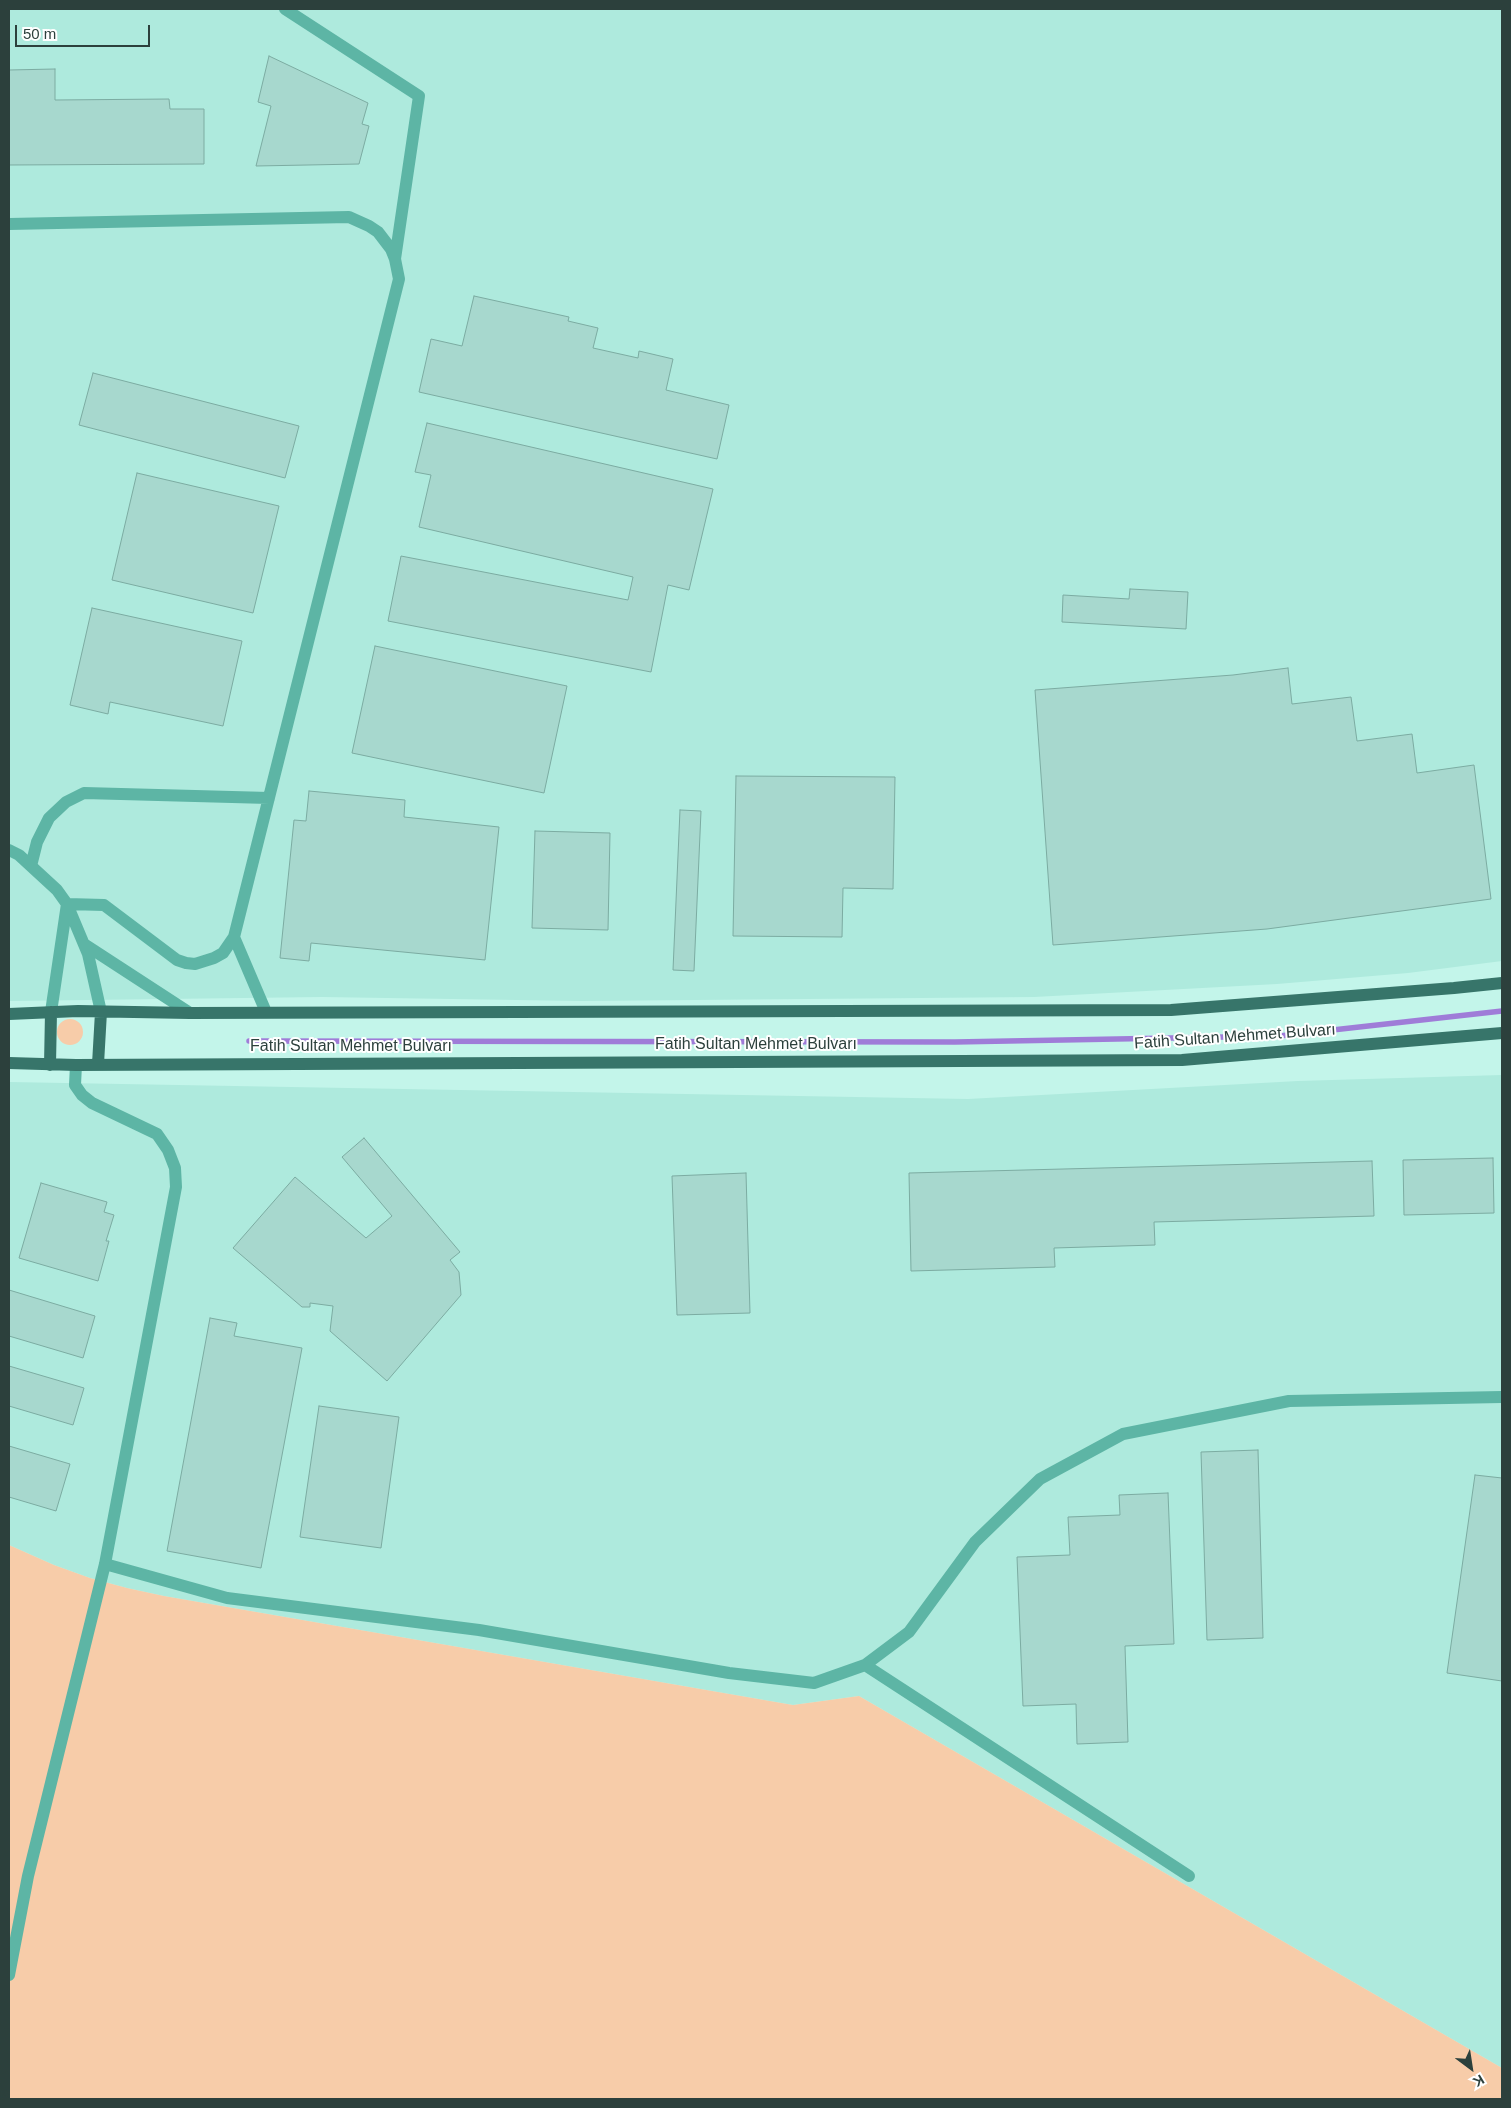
<!DOCTYPE html>
<html>
<head>
<meta charset="utf-8">
<style>
	body { margin:0 }
	#map { position:relative; width:1511px; height:2108px; overflow:hidden; background:#c3f5ea; font-family:Helvetica,sans-serif }
	canvas { display:block }
	.frame { position:absolute; inset:0; border:10px solid #2c403c; pointer-events:none }
	.north { position:absolute; left:1446px; top:2043px; width:50px; height:50px; -webkit-text-stroke:4px #fff; paint-order:stroke; rotate:149deg; font-size:14px; font-weight:700; line-height:20px; text-align:center; color:#2c403c }
	.north::after { content:''; display:block; margin:auto; width:18px; height:22px; background:#2c403c; clip-path:polygon(50% 0,100% 100%,50% 72%,0 100%) }
	.scale { position:absolute; left:15px; top:25px; width:135px; height:22px; box-sizing:border-box; border:2px solid #2c403c; border-top:0; padding-left:6px; font-size:15px; line-height:18px; white-space:nowrap; color:#2c403c; -webkit-text-stroke:4px #fff; paint-order:stroke }
</style>
</head>
<body>
<div id="map">
<canvas width="1511" height="2108"></canvas>
<div class="frame"></div>
<div class="north">K</div>
<div class="scale">50 m</div>
</div>
<script>
const c = document.querySelector('canvas').getContext('2d');
c.lineJoin = 'round';
function fill(path, color) {
  c.fillStyle = color;
  c.fill(path, 'evenodd');
}
function shape(rows) {
  const path = new Path2D();
  for (const r of rows) {
    if (r.length === 3) {
      path.moveTo(r[0] + r[2], r[1]);
      path.arc(r[0], r[1], r[2], 0, 2 * Math.PI);
      continue;
    }
    path.moveTo(r[0], r[1]);
    for (let i = 2; i < r.length; i += 2) path.lineTo(r[i], r[i + 1]);
  }
  return path;
}
function strokePath(path, color, width, dash) {
  c.strokeStyle = color;
  c.lineWidth = width;
  c.lineCap = dash ? 'butt' : 'round';
  c.setLineDash(dash || []);
  c.stroke(path);
}
function write(font, color, halo, rows, align = 'center') {
  c.font = font + ' Helvetica,sans-serif';
  c.lineWidth = 4;
  c.setLineDash([]);
  c.textBaseline = 'middle';
  c.strokeStyle = halo;
  c.fillStyle = color;
  for (const [text, x, y, turn = 0] of rows) {
    c.save();
    c.translate(x, y);
    c.rotate((+turn || 0) * Math.PI / 180);
    c.textAlign = isNaN(turn) ? turn : align;
    if (halo) c.strokeText(text, 0, 0);
    c.fillText(text, 0, 0);
    c.restore();
  }
}
fill(shape([
	[9,9,1502,9,1502,961,1408,973,1277,984,1034,997,582,1001,322,997,9,1001],
	[1502,1075,1502,2068,859,1696,793,1705,164,1596,127,1588,90,1578,54,1565,9,1545,9,1082,968,1099,1298,1081]
]), '#aeeadd');
fill(shape([
	[70,1032,13],
	[9,1545,54,1565,90,1578,127,1588,164,1596,793,1705,859,1696,1502,2068,1502,2099,9,2099]
]), '#f7cca9');
strokePath(shape([
	[249,1041,955,1042,1279,1036,1502,1011]
]), '#9f7cd8', 5.5);
const building = shape([
	[269,56,368,103,362,124,369,126,359,164,256,166,271,106,258,102,269,56],
	[55,69,55,100,169,99,170,109,204,109,204,164,9,165,9,70,55,69],
	[474,296,569,317,568,321,598,328,593,348,638,358,639,351,673,359,666,390,729,405,717,459,419,392,431,339,462,346,474,296],
	[93,373,299,426,285,478,79,425,93,373],
	[427,423,713,489,689,590,668,585,651,672,388,621,401,556,628,600,633,577,419,527,431,475,415,472,427,423],
	[137,473,279,506,253,613,112,580,137,473],
	[1130,589,1188,592,1186,629,1062,622,1063,595,1129,599,1130,589],
	[92,608,242,641,223,726,110,702,108,714,70,705,92,608],
	[375,646,567,686,544,793,352,753,375,646],
	[1288,668,1292,704,1351,697,1357,741,1412,734,1417,773,1474,765,1491,899,1267,929,1053,945,1035,690,1233,675,1288,668],
	[736,776,895,777,893,889,843,888,842,937,733,936,736,776],
	[309,791,405,800,404,817,499,827,485,960,311,943,309,961,280,958,294,820,306,821,309,791],
	[680,810,701,811,694,971,673,970,680,810],
	[535,831,610,833,608,930,532,928,535,831],
	[364,1138,460,1252,450,1260,459,1272,461,1295,387,1381,330,1331,333,1306,310,1303,310,1307,302,1307,233,1248,295,1177,366,1238,392,1216,342,1157,364,1138],
	[1493,1158,1494,1213,1404,1215,1403,1160,1493,1158],
	[1372,1161,1374,1216,1154,1222,1155,1245,1054,1248,1055,1267,911,1271,909,1173,1372,1161],
	[746,1173,750,1313,677,1315,672,1176,746,1173],
	[41,1183,107,1202,104,1212,114,1215,106,1241,109,1241,98,1281,19,1258,41,1183],
	[9,1290,95,1316,83,1358,9,1336,9,1290],
	[210,1318,237,1323,234,1336,302,1348,261,1568,167,1551,210,1318],
	[9,1366,84,1388,73,1425,9,1406,9,1366],
	[319,1406,399,1417,381,1548,300,1537,319,1406],
	[9,1446,70,1464,56,1511,9,1497,9,1446],
	[1258,1450,1263,1638,1207,1640,1201,1452,1258,1450],
	[1475,1475,1502,1478,1502,1681,1447,1673,1475,1475],
	[1168,1493,1174,1644,1125,1646,1128,1742,1077,1744,1076,1704,1023,1706,1017,1557,1070,1555,1068,1517,1120,1515,1119,1495,1168,1493]
]);
fill(building, '#a7d8ce');
strokePath(building, '#7caca2', 1);
strokePath(shape([
	[285,9,419,96,395,259],
	[9,224,349,217,369,226,378,232,391,249,395,259,399,279,234,937,266,1012],
	[9,850,19,855,57,890,67,904,88,954,101,1012],
	[31,866,37,842,49,818,66,802,84,793,269,798],
	[67,904,104,905,177,960,186,963,195,964,214,958,223,953,234,937],
	[84,944,190,1013],
	[51,1012,67,904],
	[105,1564,227,1598,479,1630,729,1673,814,1683,865,1665,909,1632,975,1542,1040,1479,1123,1434,1289,1401,1502,1397],
	[865,1665,1189,1876],
	[9,1975,28,1876,105,1564,176,1187,175,1168,168,1150,157,1134,92,1103,82,1095,75,1085,76,1065]
]), '#5db5a5', 12);
strokePath(shape([
	[9,1014,78,1011,190,1013,1171,1010,1454,988,1502,983],
	[9,1063,76,1065,1182,1060,1502,1033],
	[98,1064,101,1012],
	[50,1065,51,1012]
]), '#37756a', 12);
write('16px', '#2c403c', '#fff', [
	["Fatih Sultan Mehmet Bulvarı",1235,1037,-4],
	["Fatih Sultan Mehmet Bulvarı",756,1045],
	["Fatih Sultan Mehmet Bulvarı",351,1047]
]);
</script>
</body>
</html>
